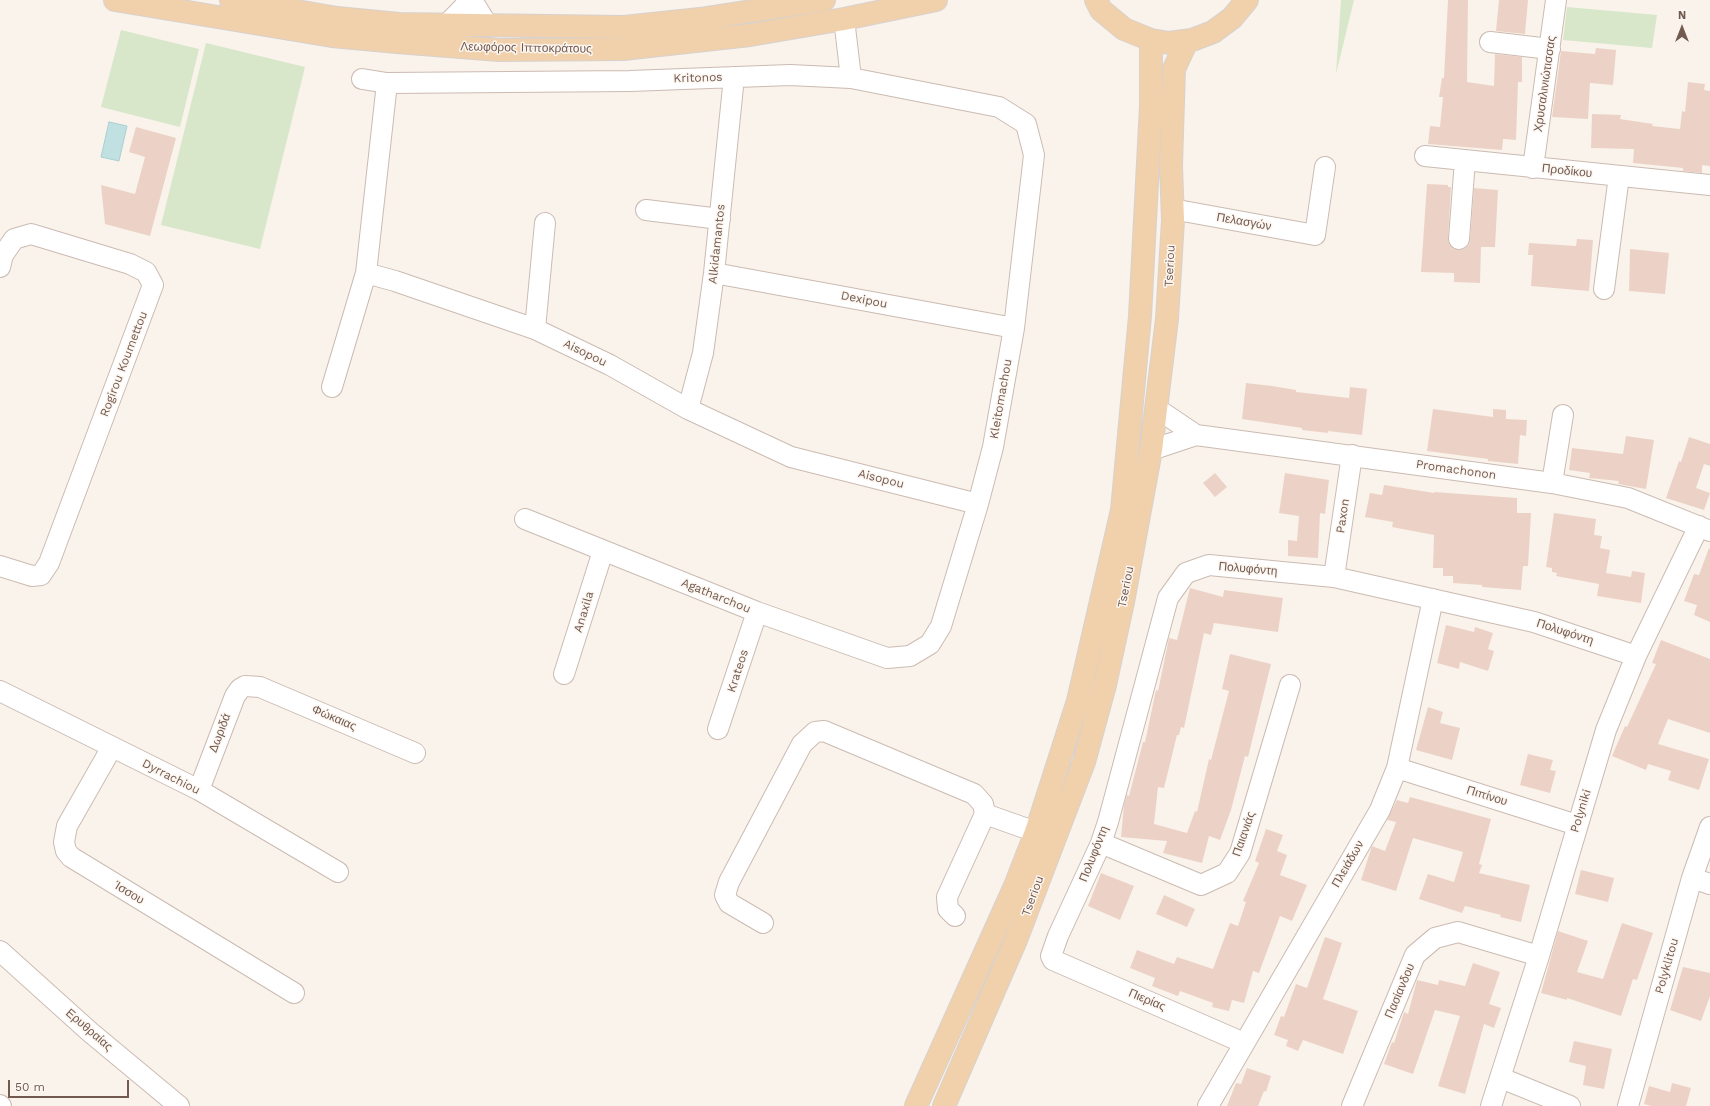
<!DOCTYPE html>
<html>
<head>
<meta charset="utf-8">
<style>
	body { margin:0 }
	#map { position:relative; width:1710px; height:1106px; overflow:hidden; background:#faf3eb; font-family:"Work Sans",sans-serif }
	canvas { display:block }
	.north { position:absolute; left:1662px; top:8px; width:40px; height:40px; -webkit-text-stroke:3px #fdf7f1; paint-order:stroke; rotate:0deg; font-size:11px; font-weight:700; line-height:16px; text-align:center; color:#725a51 }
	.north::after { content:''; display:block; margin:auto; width:14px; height:18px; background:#725a51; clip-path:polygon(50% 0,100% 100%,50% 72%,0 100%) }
	.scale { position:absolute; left:8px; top:1080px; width:121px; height:18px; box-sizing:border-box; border:2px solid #725a51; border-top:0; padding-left:5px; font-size:12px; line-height:14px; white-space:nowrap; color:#725a51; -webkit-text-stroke:3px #fdf7f1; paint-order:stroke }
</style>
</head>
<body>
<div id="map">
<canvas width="1710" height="1106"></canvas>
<div class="north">N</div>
<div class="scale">50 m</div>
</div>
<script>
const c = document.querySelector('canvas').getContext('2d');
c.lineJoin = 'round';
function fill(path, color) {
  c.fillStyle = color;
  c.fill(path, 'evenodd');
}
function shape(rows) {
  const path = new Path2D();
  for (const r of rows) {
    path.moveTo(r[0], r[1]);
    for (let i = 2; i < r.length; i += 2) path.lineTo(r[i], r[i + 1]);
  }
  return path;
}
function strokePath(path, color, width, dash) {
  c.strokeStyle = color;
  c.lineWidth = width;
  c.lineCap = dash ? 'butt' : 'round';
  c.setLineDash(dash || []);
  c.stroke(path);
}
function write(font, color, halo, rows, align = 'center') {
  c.font = font + ' "Work Sans",sans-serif';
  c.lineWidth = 3;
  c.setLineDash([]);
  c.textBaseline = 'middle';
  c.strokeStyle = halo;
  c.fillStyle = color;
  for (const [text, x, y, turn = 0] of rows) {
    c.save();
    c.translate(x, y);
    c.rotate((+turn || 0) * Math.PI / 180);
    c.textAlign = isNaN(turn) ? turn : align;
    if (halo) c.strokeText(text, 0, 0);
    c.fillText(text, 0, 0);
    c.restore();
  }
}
fill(shape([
	[1341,0,1354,0,1336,74],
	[1567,7,1657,15,1652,48,1563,40],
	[121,30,199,49,180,127,101,107],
	[206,43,305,67,260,249,161,225]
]), '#d8e6ca');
const water = shape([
	[109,122,127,126,119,161,101,157,109,122]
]);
fill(water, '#c1e0e2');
strokePath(water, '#a9cfd2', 1);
fill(shape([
	[1448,0,1468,0,1467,82,1494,86,1495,54,1522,57,1522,82,1518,82,1516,140,1503,139,1502,150,1428,144,1430,126,1440,127,1443,97,1439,97,1442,78,1444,78],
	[1499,0,1528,0,1525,34,1496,31],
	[1596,48,1616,50,1613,85,1590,83,1588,119,1552,117,1561,51,1595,54],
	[1688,82,1705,84,1704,90,1710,91,1710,166,1702,165,1702,173,1683,171,1683,168,1633,163,1634,149,1591,148,1592,114,1621,115,1620,119,1653,124,1652,126,1680,129,1682,111,1685,112],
	[136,127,176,138,150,236,105,224,101,185,135,194,145,157,129,152],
	[1427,184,1448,185,1448,187,1451,187,1448,239,1449,244,1453,249,1458,250,1464,249,1469,245,1470,240,1474,188,1498,190,1495,247,1481,247,1480,283,1454,282,1454,273,1421,272],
	[1577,239,1593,240,1589,291,1531,286,1533,255,1528,255,1529,243,1576,246],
	[1630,249,1669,253,1665,294,1629,291],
	[1246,383,1272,386,1296,390,1296,392,1349,398,1350,387,1367,389,1362,435,1328,431,1328,433,1302,430,1302,428,1242,419],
	[1433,409,1493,417,1493,409,1506,410,1506,419,1527,420,1526,436,1520,435,1518,464,1488,461,1488,459,1427,451],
	[1626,436,1654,440,1646,489,1618,484,1619,481,1589,478,1590,473,1569,470,1572,448,1623,454],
	[1689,437,1710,444,1710,466,1704,464,1696,488,1710,493,1704,510,1666,498,1679,461,1681,462],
	[1215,473,1227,487,1215,497,1203,483],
	[1285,473,1329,480,1325,514,1320,513,1318,558,1288,556,1288,540,1297,541,1299,516,1279,513],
	[1384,485,1434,493,1434,492,1517,498,1517,513,1531,513,1528,566,1523,566,1521,590,1482,587,1482,585,1453,583,1453,576,1443,576,1443,568,1433,568,1434,535,1392,527,1393,522,1365,517,1370,493,1382,495],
	[1554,513,1596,519,1594,535,1602,536,1600,548,1610,550,1606,573,1631,577,1632,571,1645,573,1641,603,1597,596,1599,584,1556,576,1557,573,1552,572,1552,568,1546,567],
	[1709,548,1710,549,1710,622,1694,615,1697,605,1684,601,1694,574,1699,575],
	[1190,588,1223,597,1224,590,1283,598,1278,632,1214,623,1211,635,1204,633,1184,728,1181,727,1179,735,1177,735,1164,788,1158,787,1154,824,1187,833,1195,811,1197,812,1209,759,1211,760,1229,691,1222,689,1230,654,1271,664,1248,757,1245,756,1231,810,1220,840,1209,836,1202,863,1163,853,1167,841,1121,837,1124,805,1127,795,1129,796,1143,742,1145,742,1156,690,1158,691,1169,638,1177,640],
	[1446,625,1474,632,1475,627,1493,633,1488,649,1494,651,1488,671,1460,662,1459,669,1437,663],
	[1661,640,1710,659,1710,733,1668,719,1658,744,1709,759,1699,790,1668,780,1671,771,1648,764,1646,770,1612,756,1625,726,1627,727,1656,664,1652,663],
	[1428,707,1443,712,1440,723,1460,728,1452,760,1416,750],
	[1528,754,1553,760,1550,770,1556,771,1550,793,1520,785],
	[1410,797,1491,819,1479,864,1482,865,1479,873,1530,885,1521,922,1500,917,1501,915,1465,906,1462,913,1419,899,1428,874,1454,882,1463,852,1413,838,1396,891,1361,880,1372,846,1385,851,1396,822,1387,820,1397,800,1408,803],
	[1266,829,1283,835,1277,851,1287,855,1280,875,1307,885,1292,921,1280,916,1259,973,1253,971,1244,1003,1232,1000,1229,1011,1212,1007,1213,1003,1180,991,1178,996,1152,986,1155,978,1130,968,1137,950,1174,964,1177,957,1213,969,1230,923,1238,926,1246,902,1243,901,1259,863,1255,861],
	[1581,870,1614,878,1608,902,1575,894],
	[1101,873,1134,886,1120,920,1088,906],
	[1164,895,1195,909,1187,927,1156,914],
	[1622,923,1653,933,1637,980,1633,979,1621,1016,1567,998,1567,1000,1541,993,1558,931,1588,941,1577,972,1603,979],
	[1325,937,1342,943,1323,999,1358,1011,1343,1054,1303,1040,1298,1051,1286,1046,1288,1040,1274,1035,1281,1016,1284,1017,1296,984,1307,988],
	[1473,963,1500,972,1489,1004,1501,1008,1494,1028,1484,1024,1465,1094,1438,1086,1460,1016,1435,1010,1413,1074,1384,1064,1392,1042,1394,1043,1404,1012,1408,1014,1417,980,1438,985,1439,980,1465,986],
	[1683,967,1710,973,1710,996,1701,1021,1670,1010],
	[1574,1041,1612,1049,1604,1089,1583,1085,1586,1066,1569,1062],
	[1247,1068,1271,1076,1266,1092,1264,1091,1258,1106,1227,1106,1236,1083,1241,1084],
	[1672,1083,1691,1088,1686,1106,1651,1106,1644,1104,1649,1086,1670,1092]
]), '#ecd2c6');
const minor = shape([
	[472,0,488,26],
	[844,19,851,78],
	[446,25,463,8,468,0],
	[1490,42,1550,49],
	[362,79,387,83,630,81,790,75,851,78,999,107,1026,124,1034,155,1014,328,993,447,978,504,941,626,930,644,910,656,887,658,757,612,525,519],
	[387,83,366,273,395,281,535,329,610,365,688,409,791,457,978,504],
	[1425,156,1710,185],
	[1533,168,1556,0],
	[1172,209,1315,235,1325,167],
	[646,210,720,219],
	[1459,239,1465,160],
	[0,267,3,255,14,239,31,234,130,264,146,272,153,285,49,563,41,575,32,576,0,566],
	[714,273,1014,328],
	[1604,289,1619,176],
	[535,329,545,223],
	[332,387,366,273],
	[1156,408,1196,435],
	[688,409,703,353,714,273,734,77],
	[1151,450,1196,435,1552,483,1628,498,1710,531],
	[1552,483,1563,415],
	[1334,577,1352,455],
	[564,674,603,551],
	[0,691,199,790,338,872],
	[718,729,757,612],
	[112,747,67,826,64,842,66,851,71,857,294,993],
	[1397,768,1577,825],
	[199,790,235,696,240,689,245,686,260,687,415,753],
	[985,814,1036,832],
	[1101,843,1201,885,1227,873,1240,853,1290,685],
	[1692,878,1710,884],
	[763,923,729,903,725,895,729,882,802,744,815,732,824,731,974,794,983,804,985,814,947,897,948,909,955,916],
	[0,951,90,1032,179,1106],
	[1244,1043,1053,960,1051,956,1058,936,1101,843,1108,822,1168,598,1186,573,1209,565,1334,577,1534,622,1636,656],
	[1501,1078,1570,1106],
	[0,1105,1,1106],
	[1208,1106,1380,810,1397,768,1433,599],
	[1352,1106,1415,955,1435,938,1458,932,1539,956],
	[1491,1106,1539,956,1606,730,1636,656,1699,526],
	[1628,1106,1692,878,1710,827]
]);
const major = shape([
	[115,0,332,36,397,42,499,50,623,49,750,35,844,19,936,0],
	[231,0,337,18,399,24,624,27,700,19,824,0],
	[1096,0,1101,10,1124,29,1151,40,1169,43,1192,40,1213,32,1232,18,1247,0],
	[916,1106,1015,886,1036,832,1078,701,1122,510,1140,316,1151,106,1151,40],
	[944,1106,1016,940,1084,762,1105,685,1123,602,1151,450,1167,319,1173,220,1171,166,1174,69,1187,41]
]);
strokePath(minor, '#cbbbb2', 22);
strokePath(major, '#d8d1ce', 24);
strokePath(minor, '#fff', 20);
strokePath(major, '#f0d1ac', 22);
write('12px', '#725a51', '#fdf7f1', [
	["Λεωφόρος Ιπποκράτους",526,48,1],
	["Kritonos",698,78,-2],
	["Χρυσαλινιώτισσας",1545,84,-82],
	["Προδίκου",1567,171,6],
	["Πελασγών",1244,222,10],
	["Alkidamantos",717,244,-84],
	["Tseriou",1170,266,-87],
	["Dexipou",864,300,11],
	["Aisopou",585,353,26],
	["Rogirou Koumettou",124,364,-69],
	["Kleitomachou",1001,399,-80],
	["Promachonon",1456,470,8],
	["Aisopou",881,479,14],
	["Paxon",1343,516,-82],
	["Πολυφόντη",1248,569,5],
	["Tseriou",1126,587,-79],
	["Agatharchou",716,596,22],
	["Anaxila",584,612,-73],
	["Πολυφόντη",1565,632,18],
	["Krateos",738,671,-72],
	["Φώκαιας",334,718,23],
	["Δωριδά",220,733,-69],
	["Dyrrachiou",171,777,27],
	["Πιπίνου",1487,796,17],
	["Polyniki",1581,811,-73],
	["Παιανιάς",1244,834,-71],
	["Πολυφόντη",1094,854,-68],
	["Πλειάδων",1348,864,-60],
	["Ίσσου",129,893,31],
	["Tseriou",1033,896,-70],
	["Polyklitou",1667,966,-74],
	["Πασίανδου",1400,991,-67],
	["Πιερίας",1147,1000,23],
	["Ερυθραίας",89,1030,41]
]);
</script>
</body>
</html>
